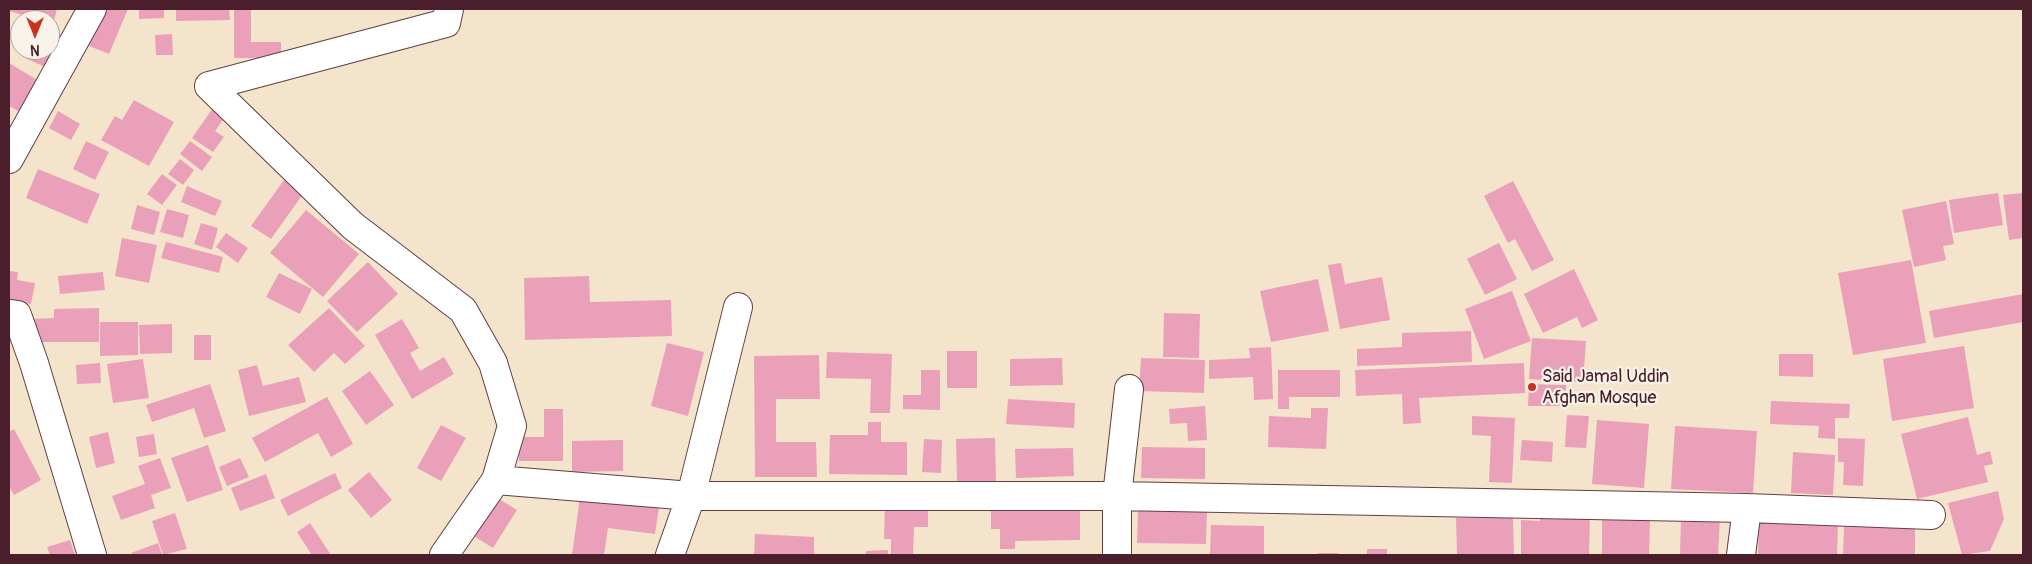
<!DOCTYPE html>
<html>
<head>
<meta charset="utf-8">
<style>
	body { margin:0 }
	#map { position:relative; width:2032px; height:564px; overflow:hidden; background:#f4e4cc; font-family:Pangolin,sans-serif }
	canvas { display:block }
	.frame { position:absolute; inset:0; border:10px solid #4a1f2b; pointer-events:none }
	.north { position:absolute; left:10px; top:10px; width:50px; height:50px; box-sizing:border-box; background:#f7f3e8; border:1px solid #b29e9c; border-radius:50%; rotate:180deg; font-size:14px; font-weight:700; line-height:20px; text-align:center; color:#4a1f2b }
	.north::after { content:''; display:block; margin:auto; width:18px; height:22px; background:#c8321e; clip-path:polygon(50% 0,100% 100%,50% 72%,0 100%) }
</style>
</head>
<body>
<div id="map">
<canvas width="2032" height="564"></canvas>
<div class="frame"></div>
<div class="north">N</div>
</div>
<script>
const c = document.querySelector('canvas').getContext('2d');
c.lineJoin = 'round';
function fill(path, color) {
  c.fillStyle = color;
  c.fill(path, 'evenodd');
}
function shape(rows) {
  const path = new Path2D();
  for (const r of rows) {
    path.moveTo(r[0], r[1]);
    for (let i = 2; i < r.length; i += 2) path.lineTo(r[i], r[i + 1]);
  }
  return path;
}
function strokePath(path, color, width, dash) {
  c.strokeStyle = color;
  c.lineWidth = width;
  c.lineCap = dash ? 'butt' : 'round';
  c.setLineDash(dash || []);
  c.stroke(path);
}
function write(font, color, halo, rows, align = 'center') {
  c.font = font + ' Pangolin,sans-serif';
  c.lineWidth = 4.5;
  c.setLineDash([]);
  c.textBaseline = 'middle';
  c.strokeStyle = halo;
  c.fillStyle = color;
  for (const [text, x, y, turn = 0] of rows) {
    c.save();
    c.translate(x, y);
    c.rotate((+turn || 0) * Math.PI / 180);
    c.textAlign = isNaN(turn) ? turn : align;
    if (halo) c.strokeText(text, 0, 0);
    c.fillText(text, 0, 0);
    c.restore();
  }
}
fill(shape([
	[9,9,57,9,53,24,50,23,50,20,41,20,9,11],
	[105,9,128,9,109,54,89,46],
	[139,9,164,9,164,18,139,19],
	[176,9,229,9,230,20,176,21],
	[234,9,251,9,251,42,281,42,281,58,234,58],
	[172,34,173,55,156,55,155,35],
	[50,44,54,46,45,67,25,58,28,50,50,50],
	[9,63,39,81,20,112,9,106],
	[134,100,174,122,149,166,101,140,115,116,122,120],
	[215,105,227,114,215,131,224,137,213,152,192,138],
	[58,111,80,124,71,140,49,128],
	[86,141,109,152,95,180,73,169],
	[190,141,212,157,202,171,180,154],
	[180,159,194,170,183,185,168,174],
	[38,169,100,194,87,224,26,198],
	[162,174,177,185,162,205,147,194],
	[284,180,303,194,271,239,251,226],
	[1513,181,1554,260,1532,271,1515,239,1508,243,1484,196],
	[187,186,222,201,215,216,181,202],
	[1998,193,2003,225,1954,233,1949,200],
	[2023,193,2023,238,2009,240,2003,195],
	[1946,201,1954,244,1943,246,1946,260,1914,267,1902,210],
	[137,205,160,212,154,235,131,229],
	[167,209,189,215,183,238,160,232],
	[306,210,359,254,323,297,270,253],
	[201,223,218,228,212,250,194,244],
	[226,233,248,248,238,263,216,247],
	[122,238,157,245,149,283,115,276],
	[166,242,223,257,219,273,161,258],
	[1499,243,1517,279,1485,295,1467,259],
	[1911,260,1926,343,1853,355,1838,273],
	[368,262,398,294,357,332,327,301],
	[1341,263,1345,284,1382,277,1390,320,1340,329,1328,265],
	[1574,269,1598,320,1582,328,1577,317,1543,333,1524,294],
	[9,271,18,272,17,280,35,283,31,304,9,301],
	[103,272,105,290,60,294,58,276],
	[279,273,312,289,300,314,266,297],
	[589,276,590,302,671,300,672,336,525,340,524,278],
	[1318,279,1329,331,1271,342,1260,291],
	[1512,291,1531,341,1484,359,1465,309],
	[2023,294,2023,322,1934,338,1929,311],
	[99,308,99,342,30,342,30,319,54,318,54,309],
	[329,308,365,346,345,364,334,353,314,372,288,345],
	[1164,313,1200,314,1199,358,1163,357],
	[402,319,419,348,410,353,420,371,444,357,454,374,412,399,375,335],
	[100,322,138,322,138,355,100,356],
	[172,324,172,353,140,354,139,325],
	[1471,331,1472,362,1357,366,1357,349,1402,347,1402,333],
	[194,335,211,335,211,360,194,360],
	[1532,338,1586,341,1583,382,1529,379],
	[667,343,704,352,688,416,651,406],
	[1964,346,1974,408,1892,421,1883,359],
	[1271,347,1273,399,1254,400,1253,377,1209,379,1209,360,1250,358,1249,348],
	[947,351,977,351,977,388,947,388],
	[827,352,892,354,890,413,870,413,871,379,826,378],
	[1779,354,1813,354,1813,377,1779,376],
	[819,355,820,399,776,399,776,442,816,442,817,477,755,477,754,356],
	[1062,358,1063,385,1010,386,1010,359],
	[1141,358,1205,360,1204,393,1139,391],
	[143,359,149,398,113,403,107,364],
	[100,363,101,383,77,384,76,365],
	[1524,363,1525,393,1419,398,1421,423,1403,424,1402,394,1356,396,1355,370],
	[257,365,263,386,299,377,306,402,249,416,238,370],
	[921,370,940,370,940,410,903,409,903,395,921,395],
	[1278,370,1340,370,1340,397,1289,397,1289,409,1278,409],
	[370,371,394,405,366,425,342,391],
	[210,384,226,431,204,438,194,408,152,422,146,405],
	[1529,384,1566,385,1566,406,1528,406],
	[327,397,353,444,331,457,318,433,265,462,252,438],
	[1008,399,1075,403,1074,428,1006,424],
	[1771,401,1850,404,1849,418,1835,418,1835,439,1818,438,1819,426,1770,424],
	[1205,406,1207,440,1188,441,1187,423,1170,424,1169,409],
	[1311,408,1328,408,1326,449,1268,447,1269,416,1311,418],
	[544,409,563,409,563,461,519,461,519,437,544,437],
	[1567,415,1589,416,1586,448,1565,447],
	[1472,416,1515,418,1512,483,1489,482,1491,436,1472,435],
	[1968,417,1977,455,1990,451,1993,464,1984,466,1988,482,1917,499,1901,434],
	[1597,420,1649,424,1644,488,1592,484],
	[868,422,881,422,881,442,907,442,907,475,829,474,830,435,868,435],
	[441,425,466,438,441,481,417,468],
	[1675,426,1757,431,1753,493,1671,489],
	[14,429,41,480,14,495,9,486,9,432],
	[108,432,115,463,96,468,89,437],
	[154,434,157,454,139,457,136,437],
	[995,438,996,481,957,482,956,439],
	[1838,438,1865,439,1863,486,1843,485,1844,462,1838,462],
	[924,439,942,440,941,473,922,472],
	[623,440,623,471,572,472,572,441],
	[1522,440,1553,442,1552,462,1520,460],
	[208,445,223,490,187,502,171,458],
	[1142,447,1205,448,1205,479,1141,478],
	[1073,448,1074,476,1016,478,1015,449],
	[1793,452,1835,455,1833,495,1791,493],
	[160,458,171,488,151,495,155,508,121,520,112,496,145,484,138,466],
	[240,458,249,477,227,486,219,467],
	[369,472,392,500,371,518,348,490],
	[335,473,342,488,288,516,280,500],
	[266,474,275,498,240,511,231,488],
	[581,490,660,500,655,534,608,528,604,555,572,555],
	[1998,491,2004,519,1990,551,1962,555,1948,503],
	[496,497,517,510,493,548,472,535],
	[885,502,928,503,928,527,914,527,913,555,891,555,891,539,884,539],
	[1138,508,1207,510,1206,544,1137,543],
	[1080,509,1080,540,1015,541,1015,549,1000,549,1000,529,991,529,991,510],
	[175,513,187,549,163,555,152,521],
	[1540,514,1590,515,1589,555,1521,555,1521,520,1540,521],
	[1602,515,1650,521,1649,555,1602,555],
	[1681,516,1720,517,1718,555,1680,555],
	[1513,517,1514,555,1457,555,1456,518],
	[1759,521,1838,523,1837,555,1758,555],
	[310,523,331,555,312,555,297,532],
	[1211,525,1264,526,1264,555,1210,555],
	[1844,527,1915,528,1915,555,1843,555],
	[755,534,814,537,814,555,754,555],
	[70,540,75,555,50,555,47,547],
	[158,543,162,555,132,555,131,553],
	[1367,549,1387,549,1387,555,1367,555],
	[888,550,888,555,866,555,866,551],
	[1318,553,1338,553,1338,555,1318,555]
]), '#eba0ba');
const minor = shape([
	[209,86,353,226,463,310,493,363,512,426,496,480,444,555],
	[209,86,446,23,449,9],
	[9,159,92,9],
	[9,314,17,315,34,363,92,555],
	[496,480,691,496,1117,496,1747,508,1931,515],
	[670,555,691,496,738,307],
	[1117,555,1117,496,1129,389],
	[1741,555,1747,508]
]);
strokePath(minor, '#643d43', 30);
strokePath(minor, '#fff', 28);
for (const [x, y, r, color] of [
	[1532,387,5,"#c8321e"]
]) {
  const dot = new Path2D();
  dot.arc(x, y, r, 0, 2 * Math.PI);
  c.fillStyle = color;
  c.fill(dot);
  strokePath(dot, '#f7f3e8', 2);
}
write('18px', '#4a1f2b', '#f7f3e8', [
	["Said Jamal Uddin",1542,377],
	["Afghan Mosque",1542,398]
], 'left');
</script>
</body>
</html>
